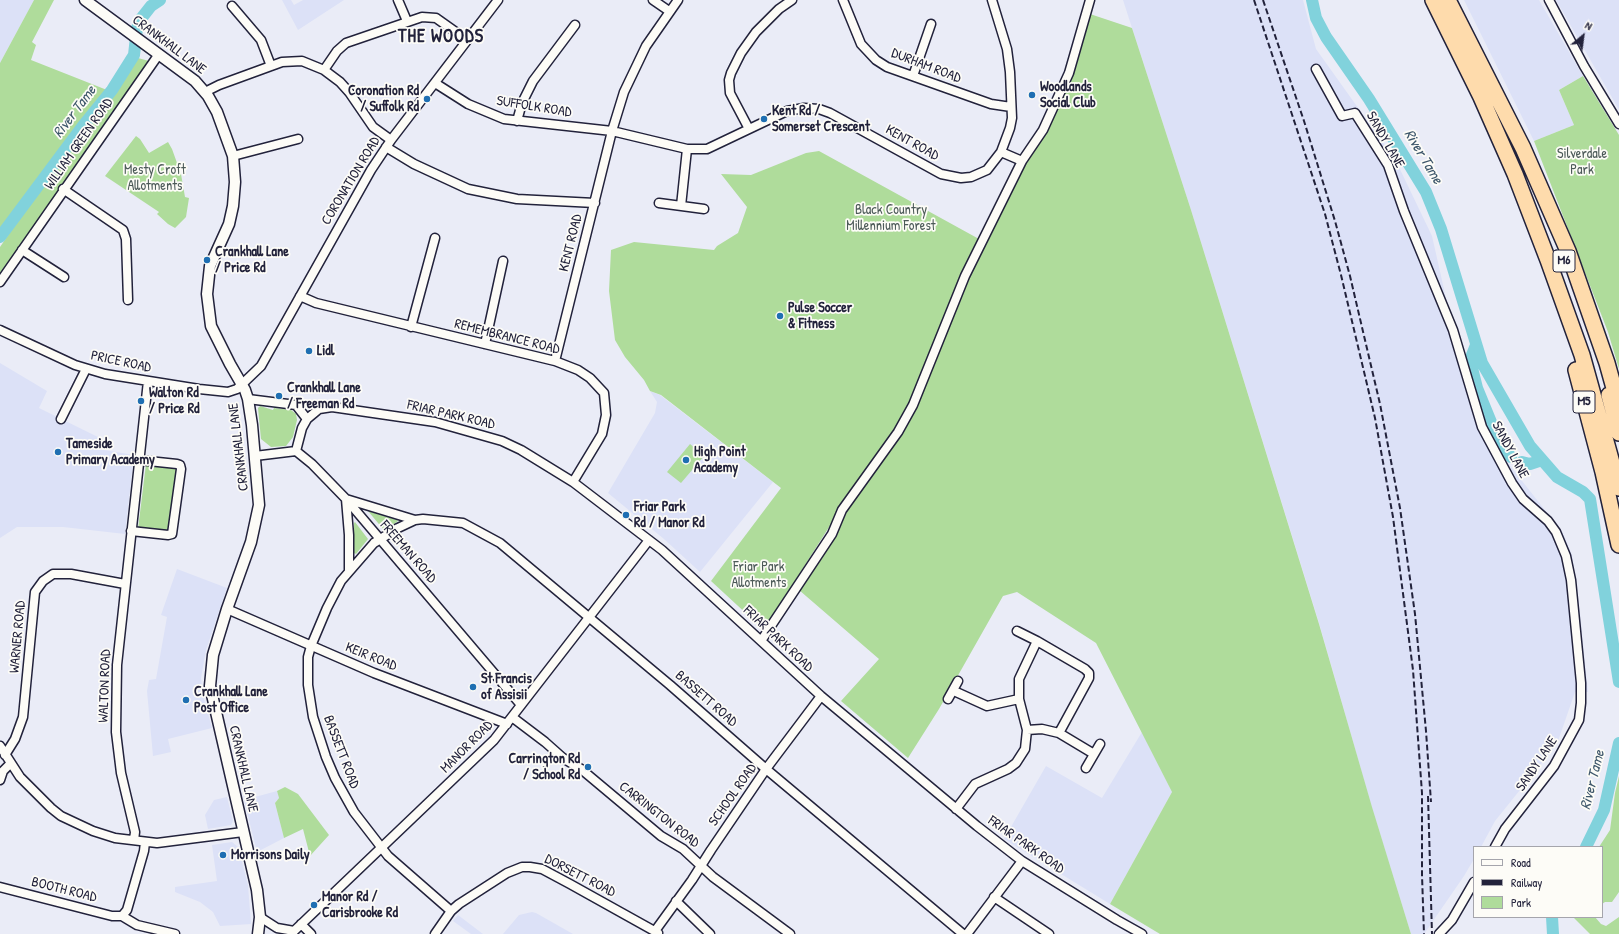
<!DOCTYPE html>
<html>
<head>
<meta charset="utf-8">
<style>
	body { margin:0 }
	#map { position:relative; width:1619px; height:934px; overflow:hidden; background:#eaecf7; font-family:"Patrick Hand",sans-serif }
	canvas { display:block }
	.legend { position:absolute; left:1473px; top:846px; width:130px; height:72px; box-sizing:border-box; background:#fdfcf7; border:1px solid #a5a5ac; margin:0; padding:5px 7px; list-style:none; font-size:12px; color:#22223b }
	.legend li { display:flex; align-items:center; gap:8px; height:20px }
	.legend b { width:20px; border:1px solid #a5a5ac }
	.north { position:absolute; left:1563px; top:16px; width:40px; height:40px; -webkit-text-stroke:3px #fdfcf7; paint-order:stroke; rotate:29deg; font-size:11px; font-weight:700; line-height:16px; text-align:center; color:#22223b }
	.north::after { content:''; display:block; margin:auto; width:14px; height:18px; background:#22223b; clip-path:polygon(50% 0,100% 100%,50% 72%,0 100%) }
</style>
</head>
<body>
<div id="map">
<canvas width="1619" height="934"></canvas>
<ul class="legend">
<li><b style="height:5px;background:#fdfcf7"></b>Road</li>
<li><b style="height:5px;background:#22223b"></b>Railway</li>
<li><b style="height:11px;background:#afdc9b"></b>Park</li>
</ul>
<div class="north">N</div>
</div>
<script>
const c = document.querySelector('canvas').getContext('2d');
c.lineJoin = 'round';
function fill(path, color) {
  c.fillStyle = color;
  c.fill(path, 'evenodd');
}
function shape(rows) {
  const path = new Path2D();
  for (const r of rows) {
    path.moveTo(r[0], r[1]);
    for (let i = 2; i < r.length; i += 2) path.lineTo(r[i], r[i + 1]);
  }
  return path;
}
function strokePath(path, color, width, dash) {
  c.strokeStyle = color;
  c.lineWidth = width;
  c.lineCap = dash ? 'butt' : 'round';
  c.setLineDash(dash || []);
  c.stroke(path);
}
function write(font, color, halo, rows, align = 'center') {
  c.font = font + ' "Patrick Hand",sans-serif';
  c.lineWidth = 3.5;
  c.setLineDash([]);
  c.textBaseline = 'middle';
  c.strokeStyle = halo;
  c.fillStyle = color;
  for (const [text, x, y, turn = 0] of rows) {
    c.save();
    c.translate(x, y);
    c.rotate((+turn || 0) * Math.PI / 180);
    c.textAlign = isNaN(turn) ? turn : align;
    if (halo) c.strokeText(text, 0, 0);
    c.fillText(text, 0, 0);
    c.restore();
  }
}
fill(shape([
	[0,0,34,0,0,63],
	[282,0,291,0,294,5,303,0,344,0,298,30],
	[1123,0,1303,0,1316,49,1396,161,1432,236,1455,338,1504,458,1563,533,1572,555,1580,613,1588,692,1575,692,1557,744,1495,821,1481,847,1474,847,1474,859,1464,876,1424,934,1411,934,1372,808,1319,623,1191,210],
	[1464,0,1539,0,1583,76,1559,90,1574,125,1534,141],
	[1556,0,1619,0,1619,110,1618,108],
	[0,363,47,391,39,408,100,438,98,449,134,455,125,534,63,527,17,527,0,538],
	[650,391,660,395,773,482,700,572,664,539,608,493,655,413,657,402],
	[177,569,227,588,206,650,201,678,203,696,212,728,168,739,171,752,153,756,147,691,149,680,156,679,167,617,161,615],
	[1142,732,1172,792,1110,904,1004,839,1046,766,1102,798],
	[277,791,279,798,275,803,284,838,257,852,244,800],
	[227,797,233,821,231,825,208,829,205,815,214,800],
	[232,842,238,847,248,885,251,924,220,926,213,912,200,902,175,892,175,887,217,881,212,845],
	[532,912,536,913,573,934,503,934,519,915],
	[458,915,483,934,471,934,453,921]
]), '#dce1f7');
fill(shape([
	[34,0,54,0,32,42,36,45,31,60,107,90,0,231,0,63],
	[1090,14,1132,28,1191,210,1319,624,1372,807,1411,934,1160,934,1110,904,1172,792,1096,643,1017,592,1003,596,939,709,908,758,841,701,879,659,799,590,845,511,899,433,987,239,1025,163,1059,106,1073,72],
	[138,58,149,61,0,277,0,247,24,212,104,107],
	[1583,76,1619,135,1619,369,1608,332,1534,141,1574,125,1559,90],
	[136,136,140,139,149,153,168,142,172,149,181,174,185,197,189,198,186,217,175,228,168,224,157,214,159,212,105,176],
	[819,151,979,239,911,405,896,432,836,516,764,630,711,581,781,488,661,395,650,391,644,380,625,357,615,340,609,291,611,250,634,242,714,250,717,246,738,233,747,207,721,174,751,175,806,153],
	[260,406,273,410,274,408,291,410,296,414,297,420,293,437,286,446,271,447,261,439,258,408],
	[690,444,704,456,681,483,667,472],
	[146,464,178,467,171,533,138,529],
	[368,511,397,520,398,521,387,529,383,529],
	[355,522,368,539,356,554,354,553,354,523],
	[1619,776,1619,892,1612,902,1605,902,1602,904,1602,847,1599,847,1610,830,1615,793],
	[285,787,298,794,329,835,310,856,303,829,284,838,275,803,279,798,277,791],
	[1573,917,1595,917,1601,924,1606,926,1619,917,1619,934,1590,934]
]), '#afdc9b');
strokePath(shape([
	[1312,0,1316,18,1326,37,1369,99,1426,192,1441,229,1482,363,1530,446,1557,477,1583,492,1590,499,1619,682],
	[0,237,82,127,112,90,134,55,137,28,140,20,151,6,160,0],
	[1476,345,1472,355,1471,364,1477,388,1500,444,1511,457],
	[1522,462,1530,464,1542,460],
	[1586,847,1604,810,1619,743],
	[1552,917,1553,934]
]), '#81d2dc', 12);
const minor = shape([
	[398,0,407,21],
	[653,0,669,11],
	[843,0,861,44,876,60,887,67,991,104,1011,107],
	[1549,0,1584,66,1619,124],
	[232,6,261,40,271,66],
	[1316,69,1342,116,1355,113,1388,165,1404,211,1453,330,1482,427,1512,483,1523,499,1548,521,1556,532,1566,556,1571,580,1581,683,1581,703,1579,720,1554,766,1505,829,1495,847],
	[324,70,337,51,346,43,422,17,436,18,467,40],
	[913,76,931,24],
	[435,83,468,104,504,119,612,131,687,149,707,149,787,111,804,108,819,109,830,113,941,174,961,178,971,177,987,170,1001,152,1010,128,1012,118,1010,72,1007,49,992,0],
	[205,92,219,85,282,62,302,61,324,70,340,82,349,92,373,127,391,140],
	[517,121,522,103,533,81,575,25],
	[749,129,730,93,729,80,731,73,741,53,756,32,779,9,792,0],
	[386,147,414,164,468,189,517,199,595,203],
	[1001,152,1022,161,1043,130,1069,73,1090,0],
	[233,156,298,139],
	[63,189,123,230,126,239,128,300],
	[659,203,704,209],
	[681,206,687,149],
	[22,250,64,277],
	[0,282,159,54],
	[300,296,316,303,555,361,578,370,590,378,604,393,606,415,602,434,573,482],
	[411,327,435,238],
	[0,330,75,365,105,374,199,389,228,392,237,389,261,366,371,170,391,140,498,0],
	[485,344,503,261],
	[555,361,612,131,624,92,646,46,678,0],
	[248,399,296,405,307,419],
	[61,419,86,369],
	[296,451,302,428,307,419,319,409,332,407,435,422,502,441,521,450,573,482,662,550,821,696,977,826,1022,861,1117,920,1142,934],
	[255,456,296,451,312,464,346,499,521,705],
	[131,531,168,535,172,534,181,469,180,465,177,464,139,460],
	[349,570,349,535,346,499,415,520],
	[227,609,374,673,507,724],
	[1017,631,1037,641],
	[761,641,832,534,842,510,898,432,913,405,965,276,1022,161],
	[954,691,987,706,1019,699],
	[948,699,958,681],
	[512,717,545,742,563,758,581,769,661,836,683,849,713,877,790,934],
	[1059,733,1094,754],
	[0,746,20,777,51,808,61,816,93,831,115,838,157,843,243,832],
	[5,755,15,739,23,717,35,592,43,581,53,574,71,574,125,584],
	[1086,768,1100,744],
	[0,780,3,771,11,763],
	[956,809,975,784,1008,769,1016,763,1025,749,1027,730,1019,699,1019,679,1037,641,1085,669,1089,673,1089,678,1059,733,1042,729,1027,730],
	[134,840,135,832,121,773,116,732,117,665,148,381],
	[0,887,112,916,122,916,127,910,144,851,145,842],
	[994,897,1049,934],
	[676,901,710,934],
	[451,911,388,856,354,812,335,778,326,757,313,717,308,685,308,657,311,646,327,608,341,581,374,543,398,528,415,520,423,519,463,523,500,543,670,685,766,769,963,934],
	[122,916,137,925,175,934],
	[260,917,277,928,294,931],
	[301,924,311,934],
	[655,931,692,880,711,850,766,769,821,696],
	[291,934,494,740,649,540],
	[435,934,451,911,459,904,507,873,522,867,530,867,542,869,570,884,658,933],
	[967,934,1022,861],
	[1439,934,1452,920,1474,882]
]);
const tertiary = shape([
	[85,0,195,81,208,96,217,112,233,156,235,182,233,206,229,224,210,266,207,294,211,326,230,364,245,390,248,399,252,425,259,505,251,542,227,609,213,655,210,686,257,890,260,917,258,934]
]);
const motorway = shape([
	[1433,0,1481,97,1515,174,1548,260,1582,355,1619,488],
	[1448,0,1523,148,1568,251,1607,363,1619,406],
	[1576,370,1603,472,1619,545],
	[1609,395,1619,433]
]);
strokePath(minor, '#22223b', 11);
strokePath(tertiary, '#22223b', 13);
strokePath(motorway, '#22223b', 18);
strokePath(minor, '#fdfcf7', 8);
strokePath(tertiary, '#fdfcf7', 10);
strokePath(motorway, '#fedbac', 15);
strokePath(shape([
	[1254,0,1325,214,1341,275,1375,418,1393,517,1413,670,1422,793,1422,875,1424,934],
	[1263,0,1304,121,1335,221,1350,276,1380,404,1400,508,1415,614,1426,731,1431,802],
	[1428,796,1432,934]
]), '#22223b', 2, [6, 3]);
for (const [x, y, r, color] of [
	[1032,95,4,"#1f6fb2"],
	[427,99,4,"#1f6fb2"],
	[764,119,4,"#1f6fb2"],
	[207,260,4,"#1f6fb2"],
	[780,316,4,"#1f6fb2"],
	[309,351,4,"#1f6fb2"],
	[279,396,4,"#1f6fb2"],
	[141,401,4,"#1f6fb2"],
	[58,452,4,"#1f6fb2"],
	[686,460,4,"#1f6fb2"],
	[626,515,4,"#1f6fb2"],
	[473,687,4,"#1f6fb2"],
	[186,700,4,"#1f6fb2"],
	[588,767,4,"#1f6fb2"],
	[223,855,4,"#1f6fb2"],
	[314,905,4,"#1f6fb2"]
]) {
  const dot = new Path2D();
  dot.arc(x, y, r, 0, 2 * Math.PI);
  c.fillStyle = color;
  c.fill(dot);
  strokePath(dot, '#fdfcf7', 1.5);
}
for (const [x, y, w] of [
	[1564,261,22],
	[1584,402,22]
]) {
  const box = new Path2D();
  box.roundRect(x - w / 2, y - 11, w, 22, 3);
  c.fillStyle = '#fdfcf7';
  c.fill(box);
  strokePath(box, '#22223b', 1);
}
write('bold 13px', '#22223b', null, [
	["M6",1564,261],
	["M5",1584,402]
]);
write('14px', '#22223b', '#fdfcf7', [
	["CRANKHALL LANE",169,45,37],
	["DURHAM ROAD",926,66,21],
	["SUFFOLK ROAD",534,107,9],
	["SANDY LANE",1385,140,60],
	["KENT ROAD",912,143,29],
	["WILLIAM GREEN ROAD",79,144,-55],
	["CORONATION ROAD",351,181,-59],
	["KENT ROAD",571,243,-76],
	["REMEMBRANCE ROAD",507,337,14],
	["PRICE ROAD",121,362,12],
	["FRIAR PARK ROAD",451,415,13],
	["CRANKHALL LANE",239,447,-97],
	["SANDY LANE",1510,450,62],
	["FREEMAN ROAD",408,552,49],
	["WARNER ROAD",18,637,-85],
	["FRIAR PARK ROAD",778,639,43],
	["KEIR ROAD",371,657,22],
	["WALTON ROAD",105,686,-88],
	["BASSETT ROAD",706,699,41],
	["MANOR ROAD",467,747,-45],
	["BASSETT ROAD",341,752,69],
	["SANDY LANE",1537,764,-56],
	["CRANKHALL LANE",243,769,77],
	["SCHOOL ROAD",733,795,-55],
	["CARRINGTON ROAD",659,815,38],
	["FRIAR PARK ROAD",1026,845,35],
	["DORSETT ROAD",580,876,27],
	["BOOTH ROAD",64,890,14]
]);
write('bold 14px', '#22223b', '#fdfcf7', [
	["Woodlands",1040,87],
	["Social Club",1040,103],
	["Coronation Rd",419,91,"right"],
	["/ Suffolk Rd",419,107,"right"],
	["Kent Rd /",772,111],
	["Somerset Crescent",772,127],
	["Crankhall Lane",215,252],
	["/ Price Rd",215,268],
	["Pulse Soccer",788,308],
	["& Fitness",788,324],
	["Lidl",317,351],
	["Crankhall Lane",287,388],
	["/ Freeman Rd",287,404],
	["Walton Rd",149,393],
	["/ Price Rd",149,409],
	["Tameside",66,444],
	["Primary Academy",66,460],
	["High Point",694,452],
	["Academy",694,468],
	["Friar Park",634,507],
	["Rd / Manor Rd",634,523],
	["St Francis",481,679],
	["of Assisii",481,695],
	["Crankhall Lane",194,692],
	["Post Office",194,708],
	["Carrington Rd",580,759,"right"],
	["/ School Rd",580,775,"right"],
	["Morrisons Daily",231,855],
	["Manor Rd /",322,897],
	["Carisbrooke Rd",322,913]
], 'left');
write('14px', '#4c5a58', '#fdfcf7', [
	["Silverdale",1582,154],
	["Park",1582,170],
	["Mesty Croft",155,170],
	["Allotments",155,186],
	["Black Country",891,210],
	["Millennium Forest",891,226],
	["Friar Park",759,567],
	["Allotments",759,583]
]);
write('italic 15px', '#3e576b', '#fdfcf7', [
	["River Tame",75,112,-53],
	["River Tame",1423,157,59],
	["River Tame",1593,780,-76]
]);
c.letterSpacing = '1px';
write('bold 18px', '#22223b', '#fdfcf7', [
	["THE WOODS",441,37]
]);
c.letterSpacing = '0px';
</script>
</body>
</html>
